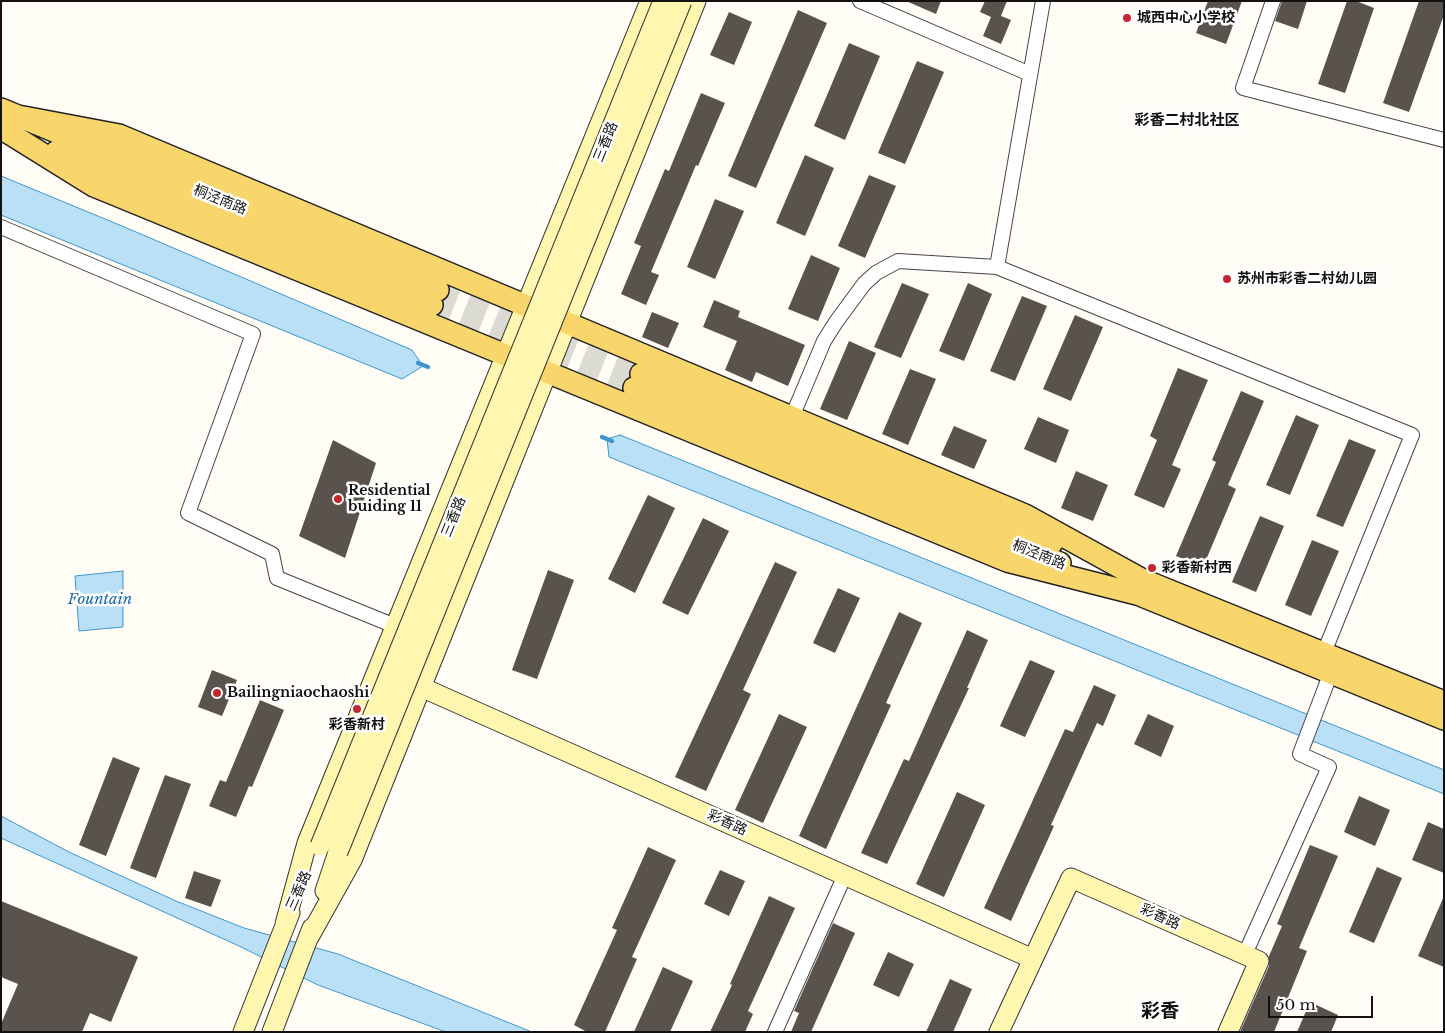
<!DOCTYPE html>
<html>
<head>
<meta charset="utf-8">
<style>
	body { margin:0 }
	#map { position:relative; width:1445px; height:1033px; overflow:hidden; background:#fffdf5; font-family:"Libre Baskerville",serif }
	canvas { display:block }
	.frame { position:absolute; inset:0; border:2px solid #111; pointer-events:none }
	.scale { position:absolute; left:1268px; top:996px; width:105px; height:22px; box-sizing:border-box; border:2px solid #111; border-top:0; padding-left:6px; font-size:15px; line-height:18px; white-space:nowrap; color:#111; -webkit-text-stroke:4px #fff; paint-order:stroke }
</style>
</head>
<body>
<div id="map">
<canvas width="1445" height="1033"></canvas>
<div class="frame"></div>
<div class="scale">50 m</div>
</div>
<script>
const c = document.querySelector('canvas').getContext('2d');
c.lineJoin = 'round';
function fill(path, color) {
  c.fillStyle = color;
  c.fill(path, 'evenodd');
}
function shape(rows) {
  const path = new Path2D();
  for (const r of rows) {
    path.moveTo(r[0], r[1]);
    for (let i = 2; i < r.length; i += 2) path.lineTo(r[i], r[i + 1]);
  }
  return path;
}
function strokePath(path, color, width, dash) {
  c.strokeStyle = color;
  c.lineWidth = width;
  c.lineCap = dash ? 'butt' : 'round';
  c.setLineDash(dash || []);
  c.stroke(path);
}
function write(font, color, halo, rows, align = 'center') {
  c.font = font + ' "Libre Baskerville","Noto Sans SC",serif';
  c.lineWidth = 5;
  c.setLineDash([]);
  c.textBaseline = 'middle';
  c.strokeStyle = halo;
  c.fillStyle = color;
  for (const [text, x, y, turn = 0] of rows) {
    c.save();
    c.translate(x, y);
    c.rotate((+turn || 0) * Math.PI / 180);
    c.textAlign = isNaN(turn) ? turn : align;
    if (halo) c.strokeText(text, 0, 0);
    c.fillText(text, 0, 0);
    c.restore();
  }
}
const water = shape([
	[1,176,122,226,412,350,423,366,402,379,1,215,1,176],
	[620,435,1444,770,1444,794,609,457,607,439,620,435],
	[123,571,123,627,79,631,75,576,123,571],
	[1,816,69,852,176,901,244,928,338,954,532,1032,446,1032,318,985,239,946,1,838,1,816]
]);
fill(water, '#b9e0f7');
strokePath(water, '#3f96cf', 1);
strokePath(shape([
	[418,363,428,367],
	[602,437,612,441]
]), '#3f96cf', 4.5);
fill(shape([
	[906,1,941,1,936,14],
	[985,1,1007,1,1001,16,1011,20,1001,44,983,36,991,17,980,12],
	[1208,1,1242,1,1226,44,1196,33],
	[1282,1,1307,1,1298,29,1275,21],
	[1347,1,1356,1,1374,8,1345,93,1318,84],
	[1419,1,1444,1,1444,15,1409,112,1383,103],
	[798,10,827,23,756,188,728,176],
	[729,12,752,22,734,65,710,55],
	[849,43,880,56,845,140,814,126],
	[917,61,944,72,905,164,878,153],
	[701,93,725,103,698,166,696,165,651,272,659,275,646,305,621,294,641,246,634,243,665,169,669,171],
	[805,155,834,168,805,236,776,223],
	[869,175,896,186,865,258,838,246],
	[715,199,744,211,715,279,687,267],
	[811,255,840,268,818,321,788,309],
	[902,283,929,294,901,358,874,347],
	[968,283,992,294,964,361,939,351],
	[1022,296,1047,306,1015,381,990,371],
	[714,300,740,311,738,317,805,345,788,386,756,372,752,382,725,370,737,341,703,327],
	[652,312,679,323,668,348,642,337],
	[1075,315,1103,327,1071,401,1043,389],
	[849,341,876,353,847,420,820,409],
	[1178,368,1208,380,1172,465,1181,469,1164,508,1134,495,1157,440,1150,436],
	[910,369,936,379,908,445,882,434],
	[1241,391,1264,401,1228,485,1236,489,1203,567,1176,556,1216,462,1212,460],
	[1296,415,1319,425,1290,495,1266,485],
	[1038,417,1069,430,1056,463,1024,449],
	[954,426,987,440,974,469,941,455],
	[1349,439,1376,450,1343,527,1316,516],
	[333,440,376,463,345,558,299,536],
	[1076,471,1108,485,1093,521,1061,508],
	[648,495,675,508,635,593,608,579],
	[1260,516,1284,526,1256,592,1232,582],
	[703,518,729,531,688,615,662,603],
	[1312,540,1339,551,1311,616,1285,605],
	[775,562,797,572,743,690,751,694,706,791,675,777],
	[548,570,574,580,537,679,512,670],
	[838,588,860,598,835,653,813,643],
	[899,612,922,623,886,703,891,705,826,849,799,836],
	[967,630,988,640,967,688,969,688,887,864,861,853,904,759,909,761],
	[1030,660,1055,671,1025,737,1000,726],
	[212,670,237,680,222,716,198,707],
	[1094,685,1116,695,1103,726,1097,723,1051,825,1054,826,1011,921,984,908,1065,729,1073,732],
	[260,700,284,710,252,787,249,786,236,817,209,806,220,780,226,782],
	[779,714,807,727,763,823,735,810],
	[1148,714,1174,726,1161,757,1134,744],
	[113,757,140,768,106,856,79,845],
	[165,775,191,784,156,878,130,868],
	[957,792,985,805,944,897,916,884],
	[1359,796,1390,810,1375,846,1344,832],
	[1428,822,1444,829,1444,873,1412,860],
	[1310,845,1338,856,1299,948,1307,951,1274,1032,1240,1032,1269,966,1269,956,1282,926,1277,924],
	[648,847,676,860,632,957,637,959,605,1032,587,1032,574,1025,617,930,612,928],
	[1377,867,1402,878,1374,943,1349,932],
	[720,870,745,881,729,916,704,904],
	[194,871,221,880,211,907,185,898],
	[769,896,795,908,748,1011,753,1014,745,1032,710,1032,732,985,730,984],
	[1444,896,1444,967,1418,956],
	[1,901,138,957,111,1022,90,1013,82,1032,1,1032,1,1024,18,984,1,977],
	[833,923,855,933,811,1032,791,1032,799,1013,794,1011],
	[888,952,914,964,899,997,873,985],
	[663,967,693,981,670,1032,634,1032],
	[950,979,972,989,953,1032,926,1032],
	[1310,1002,1338,1015,1331,1032,1297,1032]
]), '#5a524d');
strokePath(shape([
	[438,290,641,374],
	[432,305,634,388]
]), '#dbdad3', 21, [21, 11]);
const street = shape([
	[860,1,1030,74],
	[1273,1,1243,88,1444,140],
	[1,227,253,334,188,513,272,554,277,578,395,626],
	[997,267,1043,1],
	[792,417,824,341,836,322,864,284,876,273,898,261,997,267,1412,435,1321,660],
	[1245,954,1329,767,1300,754,1333,667],
	[775,1032,845,875]
]);
const secondary = shape([
	[421,687,1033,959,999,1032],
	[325,891,338,852],
	[285,924,307,843,650,1],
	[308,939,352,860,696,1],
	[1033,959,1071,878,1259,961,1228,1032],
	[243,1032,290,913],
	[272,1032,312,928]
]);
const primary = shape([
	[1,109,438,290],
	[18,116,119,135,1025,515,1143,580],
	[4,130,94,186,1007,561,1137,594],
	[57,151,432,305],
	[641,374,1052,543],
	[634,388,1060,563],
	[1131,575,1444,702],
	[1125,589,1444,719]
]);
strokePath(street, '#444', 16);
strokePath(secondary, '#333', 21);
strokePath(primary, '#222', 24);
strokePath(street, '#fff', 14);
strokePath(secondary, '#fff6b0', 19);
strokePath(primary, '#f9d66b', 21);
const secondaryBridge = shape([
	[320,846,663,1],
	[338,852,682,1]
]);
strokePath(secondaryBridge, '#333', 21, []);
strokePath(secondaryBridge, '#fff6b0', 19);
for (const [x, y, r, color] of [
	[1127,18,5,"#c4262e"],
	[1227,279,5,"#c4262e"],
	[338,499,5,"#c4262e"],
	[1152,568,5,"#c4262e"],
	[217,693,5,"#c4262e"],
	[357,709,5,"#c4262e"]
]) {
  const dot = new Path2D();
  dot.arc(x, y, r, 0, 2 * Math.PI);
  c.fillStyle = color;
  c.fill(dot);
  strokePath(dot, '#fff', 2);
}
write('bold 14px', '#111', '#fff', [
	["城西中心小学校",1137,18],
	["苏州市彩香二村幼儿园",1237,279],
	["Residential",348,491],
	["buiding 11",348,507],
	["彩香新村西",1162,568],
	["Bailingniaochaoshi",227,693],
	["彩香新村",357,725,"center"]
], 'left');
write('14px', '#111', '#fff', [
	["三香路",606,142,-68],
	["桐泾南路",220,200,22],
	["三香路",454,517,-68],
	["桐泾南路",1039,555,22],
	["彩香路",727,823,24],
	["三香路",299,891,-66],
	["彩香路",1160,917,24]
]);
write('bold 15px', '#111', '#fff', [
	["彩香二村北社区",1187,121]
]);
write('italic 15px', '#1768a6', '#fff', [
	["Fountain",100,600]
]);
write('bold 19px', '#111', '#fff', [
	["彩香",1160,1012]
]);
</script>
</body>
</html>
